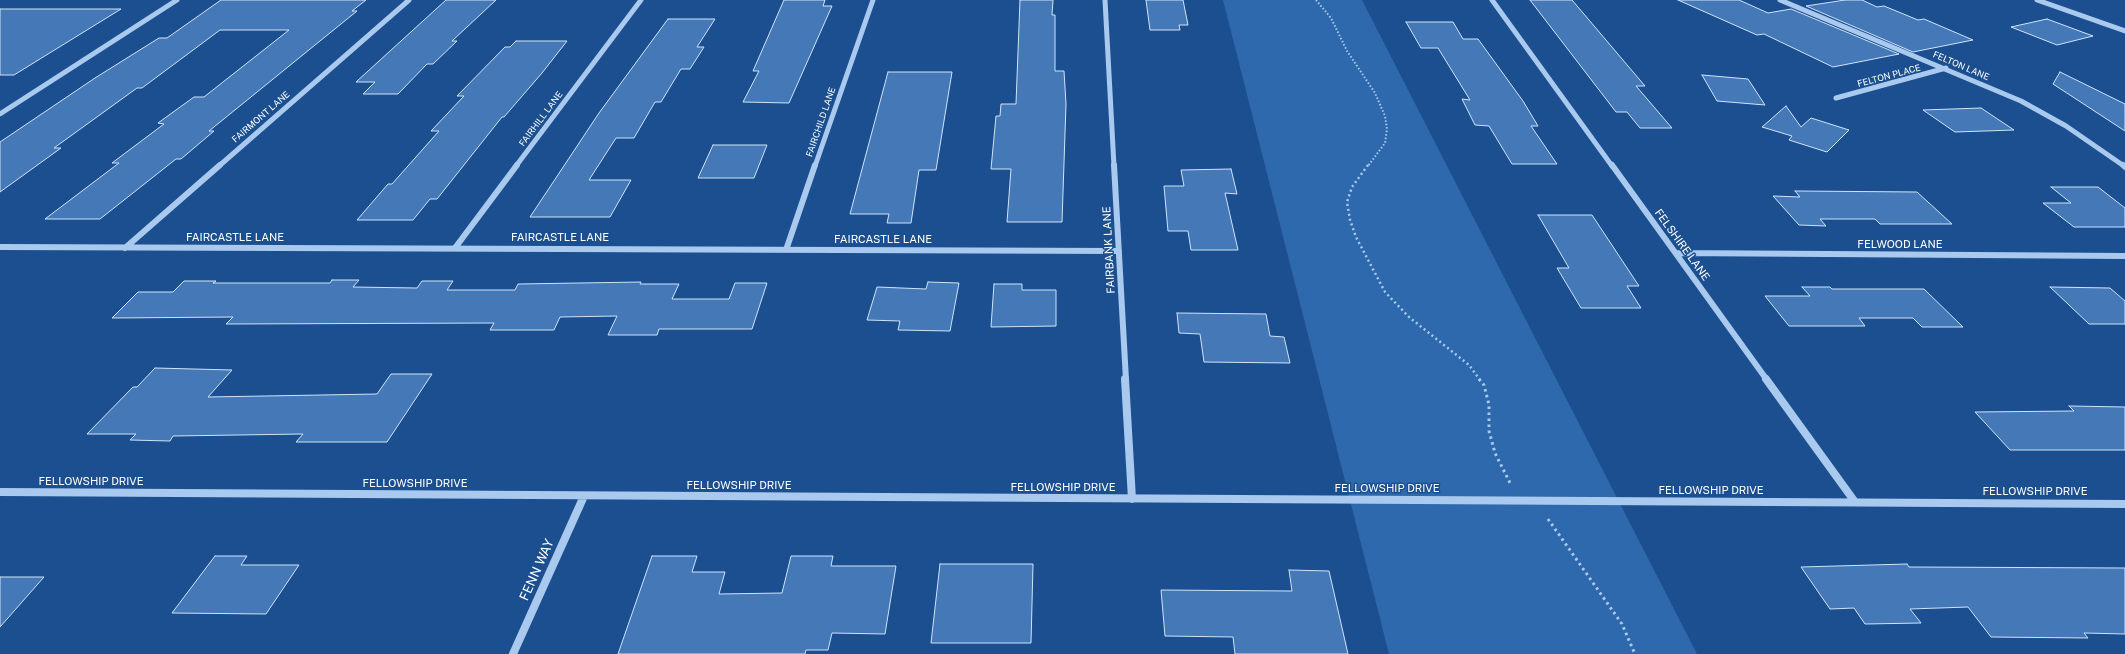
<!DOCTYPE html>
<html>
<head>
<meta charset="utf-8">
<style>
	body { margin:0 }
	canvas { display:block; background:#1b4f8f }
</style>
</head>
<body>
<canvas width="2125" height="654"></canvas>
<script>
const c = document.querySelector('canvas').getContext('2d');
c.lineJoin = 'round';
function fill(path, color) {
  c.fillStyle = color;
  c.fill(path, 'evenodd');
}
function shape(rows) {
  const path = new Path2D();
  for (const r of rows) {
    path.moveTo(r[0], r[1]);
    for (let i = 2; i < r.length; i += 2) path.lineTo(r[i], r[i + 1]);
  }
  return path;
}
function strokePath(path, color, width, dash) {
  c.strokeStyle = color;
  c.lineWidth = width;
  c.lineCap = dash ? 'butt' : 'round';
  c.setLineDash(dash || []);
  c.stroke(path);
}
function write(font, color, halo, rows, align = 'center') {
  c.font = font + ' "Public Sans",sans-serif';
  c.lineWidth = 3;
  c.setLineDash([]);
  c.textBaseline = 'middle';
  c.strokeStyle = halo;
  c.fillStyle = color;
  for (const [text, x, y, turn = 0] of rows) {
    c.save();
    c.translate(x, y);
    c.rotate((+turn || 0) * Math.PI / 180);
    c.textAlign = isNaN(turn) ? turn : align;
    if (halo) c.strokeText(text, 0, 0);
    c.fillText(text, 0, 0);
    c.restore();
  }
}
fill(shape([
	[1223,0,1362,0,1697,654,1389,654]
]), '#2e69ad');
const building = shape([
	[221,0,366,0,352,11,357,11,209,131,214,131,181,159,176,159,100,219,45,219,119,163,112,163,164,124,158,123,194,97,204,97,289,30,220,30,142,88,137,88,54,148,61,148,0,192,0,142,95,78,159,38,167,38,221,0],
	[446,0,496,0,452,41,457,41,433,64,427,64,398,94,363,94,375,82,356,82,446,0],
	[784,0,825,0,823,6,832,6,789,103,743,102,759,71,753,71,784,0],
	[1020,0,1053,0,1052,15,1055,15,1055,71,1064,71,1066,104,1062,222,1007,222,1011,169,991,169,996,116,1000,116,1001,104,1016,104,1020,0],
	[1146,0,1183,0,1188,25,1179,25,1180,30,1150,30,1146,0],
	[1530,0,1572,0,1645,86,1636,86,1672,128,1640,128,1627,112,1616,112,1530,0],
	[1678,0,1739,0,1768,13,1791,9,1899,54,1833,67,1764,34,1757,35,1678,0],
	[1845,0,1862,0,1877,7,1884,6,1918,20,1924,19,1973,40,1913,52,1806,6,1845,0],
	[0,9,121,9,14,75,0,75,0,9],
	[668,19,715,19,697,47,704,47,690,69,681,69,661,102,655,102,634,138,616,138,589,180,631,180,610,217,530,217,599,113,668,19],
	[2047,19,2093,36,2057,45,2011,27,2047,19],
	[1406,22,1453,22,1463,39,1478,39,1523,101,1538,126,1531,126,1557,164,1512,164,1489,126,1475,125,1462,99,1470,100,1438,48,1421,48,1406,22],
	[516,41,567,41,542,73,504,117,502,117,437,199,430,199,413,220,357,220,388,184,392,184,439,131,431,131,464,96,457,96,505,47,510,47,516,41],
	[888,72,952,72,936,170,919,170,911,223,887,223,889,214,850,214,888,72],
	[2060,72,2125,104,2125,131,2053,84,2060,72],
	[1702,75,1748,79,1765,105,1717,101,1702,75],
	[1786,106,1801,127,1811,118,1849,130,1827,152,1789,140,1792,136,1762,127,1786,106],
	[1981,108,2014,130,1955,132,1923,110,1981,108],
	[713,145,767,145,754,178,698,178,713,145],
	[1231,169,1237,194,1225,193,1238,250,1191,250,1188,231,1168,231,1164,186,1184,186,1181,170,1231,169],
	[2051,187,2098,187,2125,208,2125,227,2074,227,2043,203,2071,203,2051,187],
	[1795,191,1917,192,1952,224,1880,224,1875,219,1820,219,1826,226,1799,225,1773,196,1800,197,1795,191],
	[1538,215,1592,215,1639,286,1627,286,1641,308,1581,308,1557,268,1569,268,1538,215],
	[332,280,359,280,353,287,417,288,422,281,453,281,447,290,515,290,518,284,641,282,640,284,679,284,672,299,729,299,735,283,767,283,752,329,659,329,657,335,608,335,617,316,560,317,554,330,490,330,494,323,226,324,233,317,112,318,138,292,173,292,184,281,216,281,213,283,330,283,332,280],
	[928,282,959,283,950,331,898,330,900,321,867,320,877,287,926,289,928,282],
	[994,284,1022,284,1022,290,1056,290,1056,326,991,327,994,284],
	[1802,287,1830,287,1832,289,1924,289,1963,327,1922,327,1913,318,1859,318,1865,326,1789,326,1765,296,1810,296,1802,287],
	[2050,287,2110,288,2125,301,2125,324,2089,324,2050,287],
	[1177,313,1266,314,1270,336,1284,337,1290,363,1204,362,1200,334,1179,333,1177,313],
	[155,368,232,370,208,397,377,394,391,374,432,374,387,442,296,442,303,434,173,436,170,441,130,440,136,434,87,434,133,387,137,387,155,368],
	[2069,406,2125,407,2125,450,2010,450,1975,412,2074,411,2069,406],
	[215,556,247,556,241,565,299,565,266,614,172,613,215,556],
	[652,556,697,556,692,572,725,572,719,594,782,593,791,556,833,556,831,566,896,566,885,634,832,633,828,650,806,650,805,654,618,654,652,556],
	[940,564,1033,564,1031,643,931,643,940,564],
	[1907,564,1909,567,2125,568,2125,634,2084,633,2088,638,1991,637,1968,607,1910,609,1921,623,1865,624,1854,608,1830,609,1801,567,1907,564],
	[1289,570,1329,571,1348,654,1235,654,1233,637,1165,636,1161,590,1292,591,1289,570],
	[0,577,44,577,0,627,0,577]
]);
fill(building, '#4478b7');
strokePath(building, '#cfe3fa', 1);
strokePath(shape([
	[1316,0,1331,18,1347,51,1375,93,1385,116,1387,129,1385,143,1368,166]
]), '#a9c9ee', 2, [1.5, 2]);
strokePath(shape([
	[1368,165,1352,187,1347,202,1350,220,1356,237,1385,292,1409,317,1469,365,1480,380]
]), '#a9c9ee', 2.5, [2, 3]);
strokePath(shape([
	[1479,379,1484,385,1489,405,1489,431,1495,453,1510,483],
	[1548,519,1622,624,1635,654]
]), '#a9c9ee', 3, [2.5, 3.5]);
strokePath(shape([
	[1105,0,1114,166],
	[1492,0,1612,166],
	[1780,0,2021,101,2066,126,2124,166],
	[2037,0,2125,31],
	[1836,98,1946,68],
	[0,114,177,0],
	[219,166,409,0],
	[516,166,641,0],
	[815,166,873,0]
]), '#a9c9ee', 5);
strokePath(shape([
	[1114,165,1126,380],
	[1612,165,1767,380],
	[2123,165,2125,167],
	[0,247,1119,251],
	[125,248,220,165],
	[455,248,517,165],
	[786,250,815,165],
	[1676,253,2125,256]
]), '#a9c9ee', 6);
strokePath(shape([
	[1125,379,1132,499],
	[1766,379,1855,502],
	[0,492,2125,504],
	[513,654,584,496]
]), '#a9c9ee', 8);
write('9px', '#fff', '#1b4f8f', [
	["FELTON LANE",1961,66,23],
	["FELTON PLACE",1889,76,-15],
	["FAIRMONT LANE",261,117,-41],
	["FAIRHILL LANE",541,119,-53],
	["FAIRCHILD LANE",821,122,-71]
]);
write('11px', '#fff', '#1b4f8f', [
	["FAIRCASTLE LANE",235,238],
	["FAIRCASTLE LANE",560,238],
	["FAIRCASTLE LANE",883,240],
	["FELSHIRE LANE",1682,245,54],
	["FELWOOD LANE",1900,245],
	["FAIRBANK LANE",1109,250,-93],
	["FELLOWSHIP DRIVE",91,482],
	["FELLOWSHIP DRIVE",415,484],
	["FELLOWSHIP DRIVE",739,486],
	["FELLOWSHIP DRIVE",1063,488],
	["FELLOWSHIP DRIVE",1387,489],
	["FELLOWSHIP DRIVE",1711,491],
	["FELLOWSHIP DRIVE",2035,492]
]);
write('13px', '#fff', '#1b4f8f', [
	["FENN WAY",537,570,-66]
]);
</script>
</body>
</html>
